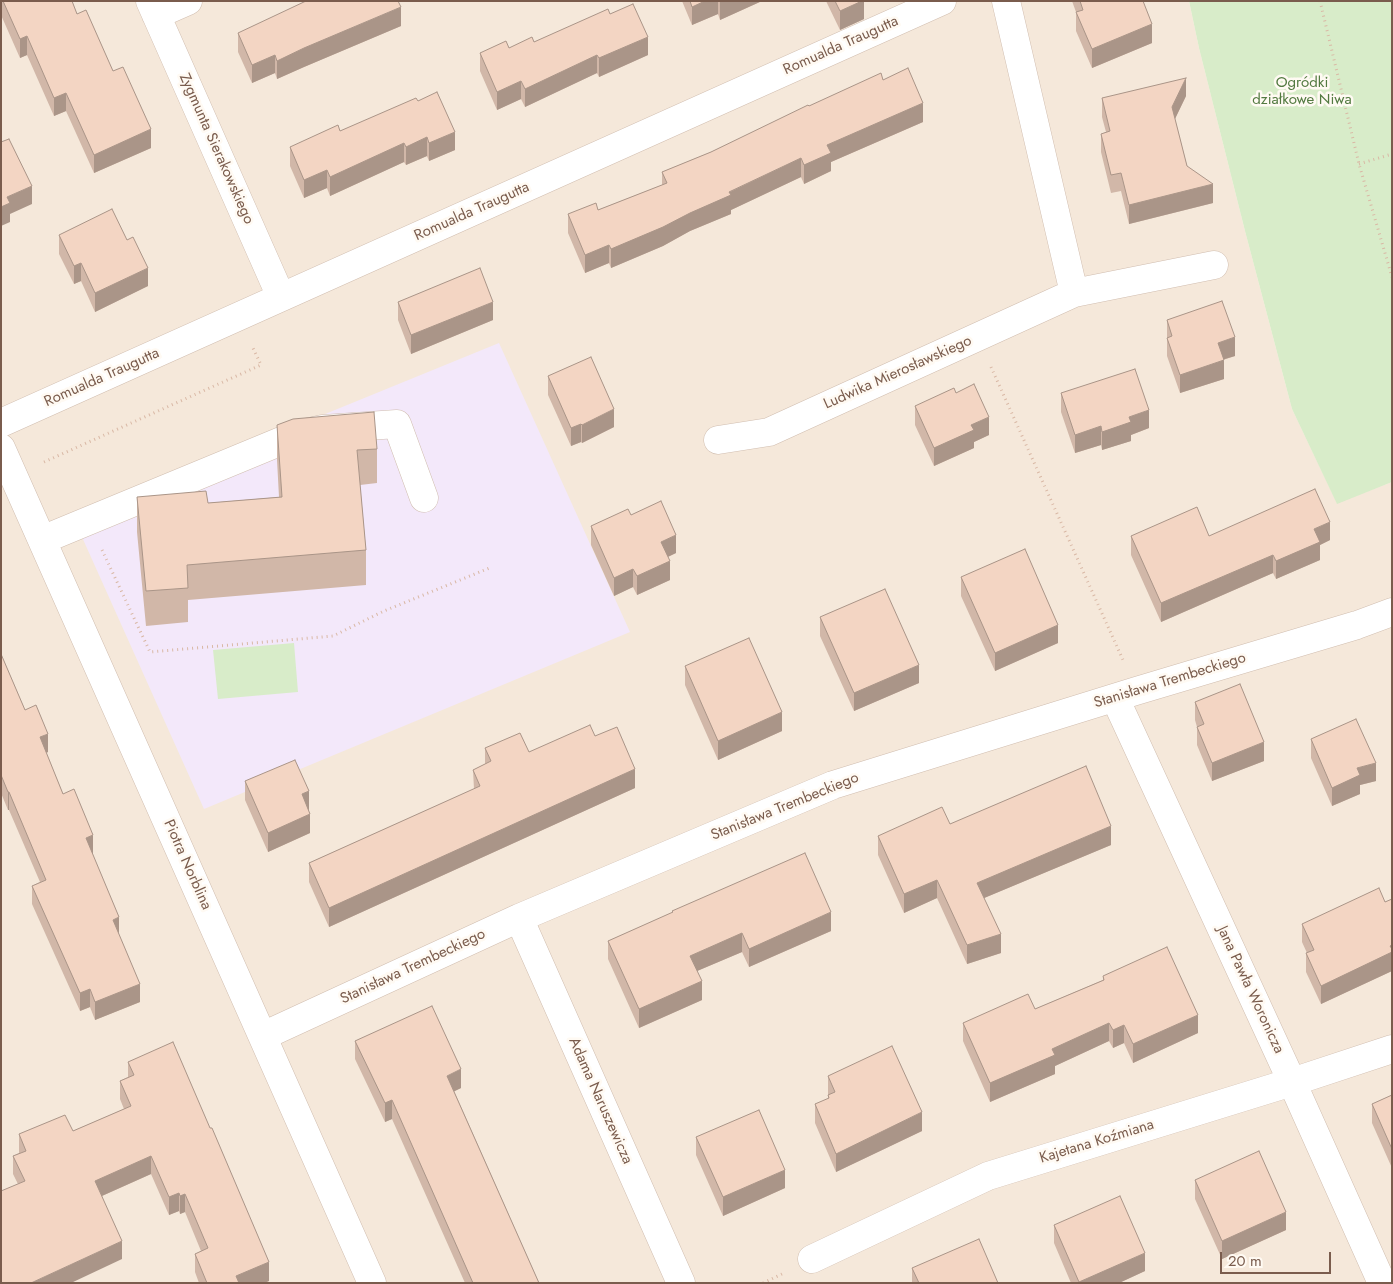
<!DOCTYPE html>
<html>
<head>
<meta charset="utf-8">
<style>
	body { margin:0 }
	#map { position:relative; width:1393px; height:1284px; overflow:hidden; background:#fdf6ec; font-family:Jost,sans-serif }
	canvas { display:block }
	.frame { position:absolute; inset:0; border:2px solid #7a5c4d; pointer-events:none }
	.scale { position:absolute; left:1220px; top:1252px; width:111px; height:22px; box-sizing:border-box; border:2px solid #7a5c4d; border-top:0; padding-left:6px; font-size:15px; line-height:18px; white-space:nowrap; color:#7a5c4d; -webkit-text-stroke:4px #fffaf3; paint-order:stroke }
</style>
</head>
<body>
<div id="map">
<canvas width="1393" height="1284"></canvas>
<div class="frame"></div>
<div class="scale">20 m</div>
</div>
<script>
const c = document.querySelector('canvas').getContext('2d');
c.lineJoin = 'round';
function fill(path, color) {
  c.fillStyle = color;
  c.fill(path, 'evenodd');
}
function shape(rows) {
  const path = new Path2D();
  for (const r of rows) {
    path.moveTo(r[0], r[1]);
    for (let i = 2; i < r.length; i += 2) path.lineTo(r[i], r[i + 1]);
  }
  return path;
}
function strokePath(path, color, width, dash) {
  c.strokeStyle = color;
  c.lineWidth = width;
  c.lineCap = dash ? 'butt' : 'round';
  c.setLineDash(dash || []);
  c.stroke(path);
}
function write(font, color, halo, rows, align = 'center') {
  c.font = font + ' Jost,sans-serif';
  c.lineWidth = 5;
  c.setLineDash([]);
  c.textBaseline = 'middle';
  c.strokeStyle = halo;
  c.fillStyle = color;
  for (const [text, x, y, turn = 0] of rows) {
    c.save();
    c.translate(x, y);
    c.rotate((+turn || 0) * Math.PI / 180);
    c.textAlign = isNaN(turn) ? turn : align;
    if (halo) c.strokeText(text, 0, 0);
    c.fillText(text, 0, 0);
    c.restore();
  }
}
fill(shape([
	[1,1,1189,1,1199,48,1245,231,1292,409,1337,503,1392,482,1392,1283,1,1283]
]), '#f5e8da');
fill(shape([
	[499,343,630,632,204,809,73,517]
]), '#f3e8fa');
fill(shape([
	[1189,1,1392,1,1392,482,1337,504,1292,409,1245,231,1199,48],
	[294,643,298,692,218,699,213,650]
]), '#d8ecc9');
const minor = shape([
	[150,1,281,297],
	[1006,1,1074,293],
	[156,15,188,1],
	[1,423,942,1],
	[718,440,769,432,1074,293,1214,265],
	[1,448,372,1283],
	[42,540,296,435,323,429,397,424,424,498],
	[1115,698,1292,1082,1382,1283],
	[519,918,681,1283],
	[263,1036,519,918,833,785,1136,691,1357,625,1392,612],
	[812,1259,988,1176,1292,1082,1392,1049]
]);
strokePath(minor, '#d1beb0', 29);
strokePath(shape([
	[1320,1,1359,164,1392,277],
	[1359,164,1392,154],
	[991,367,1123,660],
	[44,462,261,365,252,346],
	[102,550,150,652,333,636,384,611,492,567],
	[763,1283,782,1274]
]), '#d9b8a5', 3, [1, 4]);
strokePath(minor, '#fff', 28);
fill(shape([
	[1,1,72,1,77,14,113,71,151,148,94,173,66,111,54,116,27,55,20,58,1,15],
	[682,1,762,1,720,20,718,14,692,25],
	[826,1,864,1,864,19,840,30],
	[1072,1,1143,1,1152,43,1092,68,1076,31,1076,12],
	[610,14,648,55,599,77,597,73,525,107,521,99,497,110,480,71,480,53,509,48,534,42],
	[401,26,304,67,277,79,275,73,252,83,238,52,238,33],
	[883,80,923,122,831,162,831,171,804,184,801,177,731,210,731,214,690,231,663,246,611,268,609,263,585,273,568,233,568,214,598,210,662,185,662,172,711,152,809,106],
	[1186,96,1175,119,1187,166,1213,203,1129,224,1121,191,1111,193,1101,152,1101,134,1106,132,1102,117,1102,98],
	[418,101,455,150,429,161,427,156,406,165,404,162,330,196,327,188,304,198,290,166,290,147,340,131],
	[59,235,148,286,95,312,81,281,74,284,59,254],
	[398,302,493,320,411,354,398,320],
	[1167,320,1235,356,1223,360,1224,379,1180,393,1167,356],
	[548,376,614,427,582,443,581,442,571,446,548,395],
	[956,393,989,435,974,442,974,448,934,466,915,425,915,406],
	[1061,393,1149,428,1131,435,1131,441,1102,450,1101,445,1075,453,1061,412],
	[277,425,377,449,377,483,360,485,366,550,366,585,188,600,188,622,146,626,137,532,137,497,208,503,279,497,277,460],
	[631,515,676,553,668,557,670,580,637,595,633,587,614,596,591,545,591,526],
	[1131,536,1209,536,1330,540,1320,545,1320,560,1276,579,1273,573,1161,622,1131,555],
	[961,577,1058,643,995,671,961,596],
	[820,617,919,683,854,711,820,636],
	[1,654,25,710,48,752,46,753,63,794,93,853,92,854,119,935,140,1002,95,1020,90,1007,80,1011,32,904,32,886,40,882,9,810,8,810,1,793],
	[685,666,782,731,718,760,685,685],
	[1195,702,1264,761,1212,781,1197,745,1197,727,1195,720],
	[595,736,635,788,329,927,309,882,309,863,474,789,473,770,485,764,485,748,529,752],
	[1311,739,1376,781,1360,785,1360,794,1332,806,1311,758],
	[245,781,309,810,310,833,268,852,245,800],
	[950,824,1111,845,984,898,1001,953,967,964,937,898,904,913,878,855,878,836],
	[1392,899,1392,971,1321,1004,1306,972,1306,953,1307,953,1302,942,1302,924,1385,902],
	[672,911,831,931,749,967,742,952,697,971,702,1000,639,1028,608,959,608,941,672,913],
	[1103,976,1198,1033,1133,1063,1124,1043,1113,1048,1109,1041,1055,1066,1055,1074,990,1102,963,1041,963,1023,1035,1009,1103,980],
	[355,1041,461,1088,454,1091,539,1283,465,1283,392,1119,385,1122,355,1059],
	[128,1062,269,1281,264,1283,199,1283,195,1272,195,1254,201,1251,185,1212,180,1214,179,1211,169,1215,151,1174,102,1196,122,1259,18,1184,13,1174,13,1156,19,1153,19,1134,73,1131,124,1109,120,1099,120,1081,128,1077],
	[828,1076,922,1131,836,1172,815,1123,815,1104,828,1099],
	[1392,1095,1392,1168,1372,1123,1372,1104],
	[696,1137,785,1188,723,1216,696,1155],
	[1195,1180,1286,1230,1222,1259,1195,1199],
	[1054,1225,1145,1271,1119,1283,1071,1283,1054,1243],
	[912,1268,998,1283,912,1283]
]), '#d1b7a8');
fill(shape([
	[705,1,718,1,718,14,692,25,692,7],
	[721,1,762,1,720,20,720,2],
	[862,1,864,1,864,19,840,30,840,11],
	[401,7,401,26,304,67,277,79,277,61,304,48],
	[1152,24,1152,43,1092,68,1092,49],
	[27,36,27,55,20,58,20,39],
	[648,37,648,55,599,77,599,58],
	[275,55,275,73,252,83,252,65],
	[597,55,597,73,525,107,525,89],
	[1186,78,1186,96,1172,125,1172,107],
	[521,81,521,99,497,110,497,92],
	[66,93,66,111,54,116,54,98],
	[923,103,923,122,831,162,831,171,804,184,804,165,827,145],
	[151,129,151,148,94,173,94,155],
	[455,132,455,150,429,161,429,143],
	[427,137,427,156,406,165,406,147],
	[404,143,404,162,330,196,330,177],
	[801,158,801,177,731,210,731,214,690,231,663,246,611,268,611,249],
	[327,170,327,188,304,198,304,180],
	[1213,184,1213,203,1129,224,1129,205],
	[32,186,32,204,10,214,10,222,1,226,1,207,7,197],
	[609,245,609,263,585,273,585,255],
	[81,263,81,281,74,284,74,266],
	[148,268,148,286,95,312,95,293],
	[493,302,493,320,411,354,411,335],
	[1235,337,1235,356,1218,361,1218,343],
	[1224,360,1224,379,1180,393,1180,375],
	[614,409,614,427,582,443,582,425],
	[1149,410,1149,428,1131,435,1131,441,1102,450,1102,432,1129,417],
	[989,417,989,435,974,442,974,448,934,466,934,448,971,425],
	[581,424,581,442,571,446,571,428],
	[1101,426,1101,445,1075,453,1075,435],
	[1330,522,1330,540,1320,545,1320,560,1276,579,1276,561,1314,529],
	[676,535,676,553,661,560,661,542],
	[1273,555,1273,573,1161,622,1161,603],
	[670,561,670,580,637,595,637,576],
	[633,569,633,587,614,596,614,578],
	[1058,625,1058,643,995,671,995,653],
	[919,665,919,683,854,711,854,693],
	[782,712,782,731,718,760,718,741],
	[48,734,48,752,40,755,40,737],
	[1264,742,1264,761,1212,781,1212,763],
	[1376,763,1376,781,1360,785,1360,794,1332,806,1332,788,1357,768],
	[635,769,635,788,329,927,329,908],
	[309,791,309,810,302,813,302,794],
	[8,792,9,792,9,810,8,810],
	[310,814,310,833,268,852,268,833],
	[1111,826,1111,845,977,901,977,883],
	[93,835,93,853,86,856,86,838],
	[937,880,937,898,904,913,904,894],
	[831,912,831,931,749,967,749,949],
	[119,917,119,935,113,920],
	[742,933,742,952,690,974,690,956],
	[1001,934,1001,953,967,964,967,945],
	[1392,945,1392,971,1321,1004,1321,986],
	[702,981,702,1000,639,1028,639,1009],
	[140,984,140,1002,95,1020,95,1002],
	[90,989,90,1007,80,1011,80,993],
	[1198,1015,1198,1033,1133,1063,1133,1044],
	[1109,1023,1109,1041,1055,1066,1055,1074,990,1102,990,1083,1052,1049],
	[1124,1025,1124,1043,1113,1048,1113,1030],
	[461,1069,461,1088,447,1095,447,1076],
	[392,1100,392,1119,385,1122,385,1103],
	[922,1112,922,1131,836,1172,836,1154],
	[151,1156,151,1174,95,1199,95,1181],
	[785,1170,785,1188,723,1216,723,1197],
	[179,1193,179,1211,169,1215,169,1197],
	[185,1194,185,1212,180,1214,180,1196],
	[1286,1212,1286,1230,1222,1259,1222,1241],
	[122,1241,122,1259,71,1283,31,1283],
	[1145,1253,1145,1271,1119,1283,1079,1283,1079,1282],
	[269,1262,269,1281,264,1283,236,1283,236,1276]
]), '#aa9588');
const building = shape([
	[3,1,72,1,77,14,86,10,113,71,123,67,151,129,94,155,66,93,54,98,27,36,20,39,3,1],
	[306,1,398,1,401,7,304,48,277,61,275,55,252,65,238,33,306,1],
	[690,1,705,1,692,7,690,1],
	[835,1,862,1,840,11,835,1],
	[1080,1,1143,1,1152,24,1092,49,1076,12,1083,10,1080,1],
	[633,4,648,37,599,58,597,55,525,89,521,81,497,92,480,53,506,41,509,48,532,37,534,42,608,9,610,14,633,4],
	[908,68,923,103,827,145,831,153,804,165,801,158,729,192,731,195,690,213,663,227,611,249,609,245,585,255,568,214,596,203,598,210,667,183,662,172,711,152,808,105,809,106,881,73,883,80,908,68],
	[1186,78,1172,107,1187,166,1213,184,1129,205,1121,173,1111,175,1101,134,1110,131,1102,98,1186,78],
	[437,92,455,132,429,143,427,137,406,147,404,143,330,177,327,170,304,180,290,147,338,125,340,131,416,98,418,101,437,92],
	[9,139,32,186,7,197,10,203,1,207,1,142,9,139],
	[112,209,127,240,133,237,148,268,95,293,81,263,74,266,59,235,112,209],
	[480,268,493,302,411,335,398,302,480,268],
	[1222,301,1235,337,1218,343,1224,360,1180,375,1167,338,1172,336,1167,320,1222,301],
	[591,357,614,409,582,425,581,424,571,428,548,376,591,357],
	[1135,369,1149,410,1129,417,1131,422,1102,432,1101,426,1075,435,1061,393,1135,369],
	[974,384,989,417,971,425,974,430,934,448,915,406,954,388,956,393,974,384],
	[374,412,377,449,357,450,366,550,187,565,188,588,146,591,137,497,206,491,208,503,282,497,277,425,293,419,374,412],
	[1315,489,1330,522,1314,529,1320,542,1276,561,1273,555,1161,603,1131,536,1197,507,1209,536,1315,489],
	[661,501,676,535,661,542,670,561,637,576,633,569,614,578,591,526,628,509,631,515,661,501],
	[1025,549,1058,625,995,653,961,577,1025,549],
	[885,589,919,665,854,693,820,617,885,589],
	[749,638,782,712,718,741,685,666,749,638],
	[1,654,25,710,36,705,48,734,40,737,63,794,74,789,93,835,86,838,119,917,113,920,140,984,95,1002,90,989,80,993,32,886,46,880,9,792,8,792,1,775,1,654],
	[1240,684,1264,742,1212,763,1197,727,1204,724,1195,702,1240,684],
	[1356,719,1376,763,1357,768,1360,775,1332,788,1311,739,1356,719],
	[590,725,595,736,617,727,635,769,329,908,309,863,480,786,473,770,491,761,485,748,520,733,529,752,590,725],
	[295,760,309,791,302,794,310,814,268,833,245,781,295,760],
	[1086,766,1111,826,977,883,1001,934,967,945,937,880,904,894,878,836,942,807,950,824,1086,766],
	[805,853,831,912,749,949,742,933,690,956,702,981,639,1009,608,941,673,912,672,911,805,853],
	[1379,888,1385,902,1392,899,1392,945,1390,946,1392,949,1392,952,1321,986,1306,953,1314,950,1302,924,1379,888],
	[1167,947,1198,1015,1133,1044,1124,1025,1113,1030,1109,1023,1052,1049,1055,1055,990,1083,963,1023,1028,994,1035,1009,1104,980,1103,976,1167,947],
	[432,1006,461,1069,447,1076,539,1283,473,1283,392,1100,385,1103,355,1041,432,1006],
	[173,1042,210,1128,212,1128,269,1262,236,1276,239,1283,207,1283,195,1254,208,1248,185,1194,180,1196,179,1193,169,1197,151,1156,95,1181,122,1241,31,1283,1,1283,1,1191,25,1181,13,1156,26,1151,19,1134,65,1115,73,1131,131,1106,120,1081,134,1075,128,1062,173,1042],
	[892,1046,922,1112,836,1154,815,1104,829,1098,828,1095,835,1092,828,1076,892,1046],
	[1392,1095,1392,1149,1372,1104,1392,1095],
	[759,1110,785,1170,723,1197,696,1137,759,1110],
	[1259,1151,1286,1212,1222,1241,1195,1180,1259,1151],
	[1120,1196,1145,1253,1079,1282,1054,1225,1120,1196],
	[979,1239,998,1283,919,1283,912,1268,979,1239]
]);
fill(building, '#f3d5c3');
strokePath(building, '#aa9588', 1);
write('15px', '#7a5c4d', '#fffaf3', [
	["Romualda Traugutta",841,46,-24],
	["Zygmunta Sierakowskiego",216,149,66],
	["Romualda Traugutta",472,212,-24],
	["Ludwika Mierosławskiego",898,373,-24],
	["Romualda Traugutta",102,378,-24],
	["Stanisława Trembeckiego",1170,681,-17],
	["Stanisława Trembeckiego",785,807,-22],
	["Piotra Norblina",187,865,66],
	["Stanisława Trembeckiego",413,967,-25],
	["Jana Pawła Woronicza",1250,990,65],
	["Adama Naruszewicza",600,1101,66],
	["Kajetana Koźmiana",1097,1142,-17]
]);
write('15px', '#537a41', '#fffaf3', [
	["Ogródki",1302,83],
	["działkowe Niwa",1302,100]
]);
</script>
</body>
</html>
